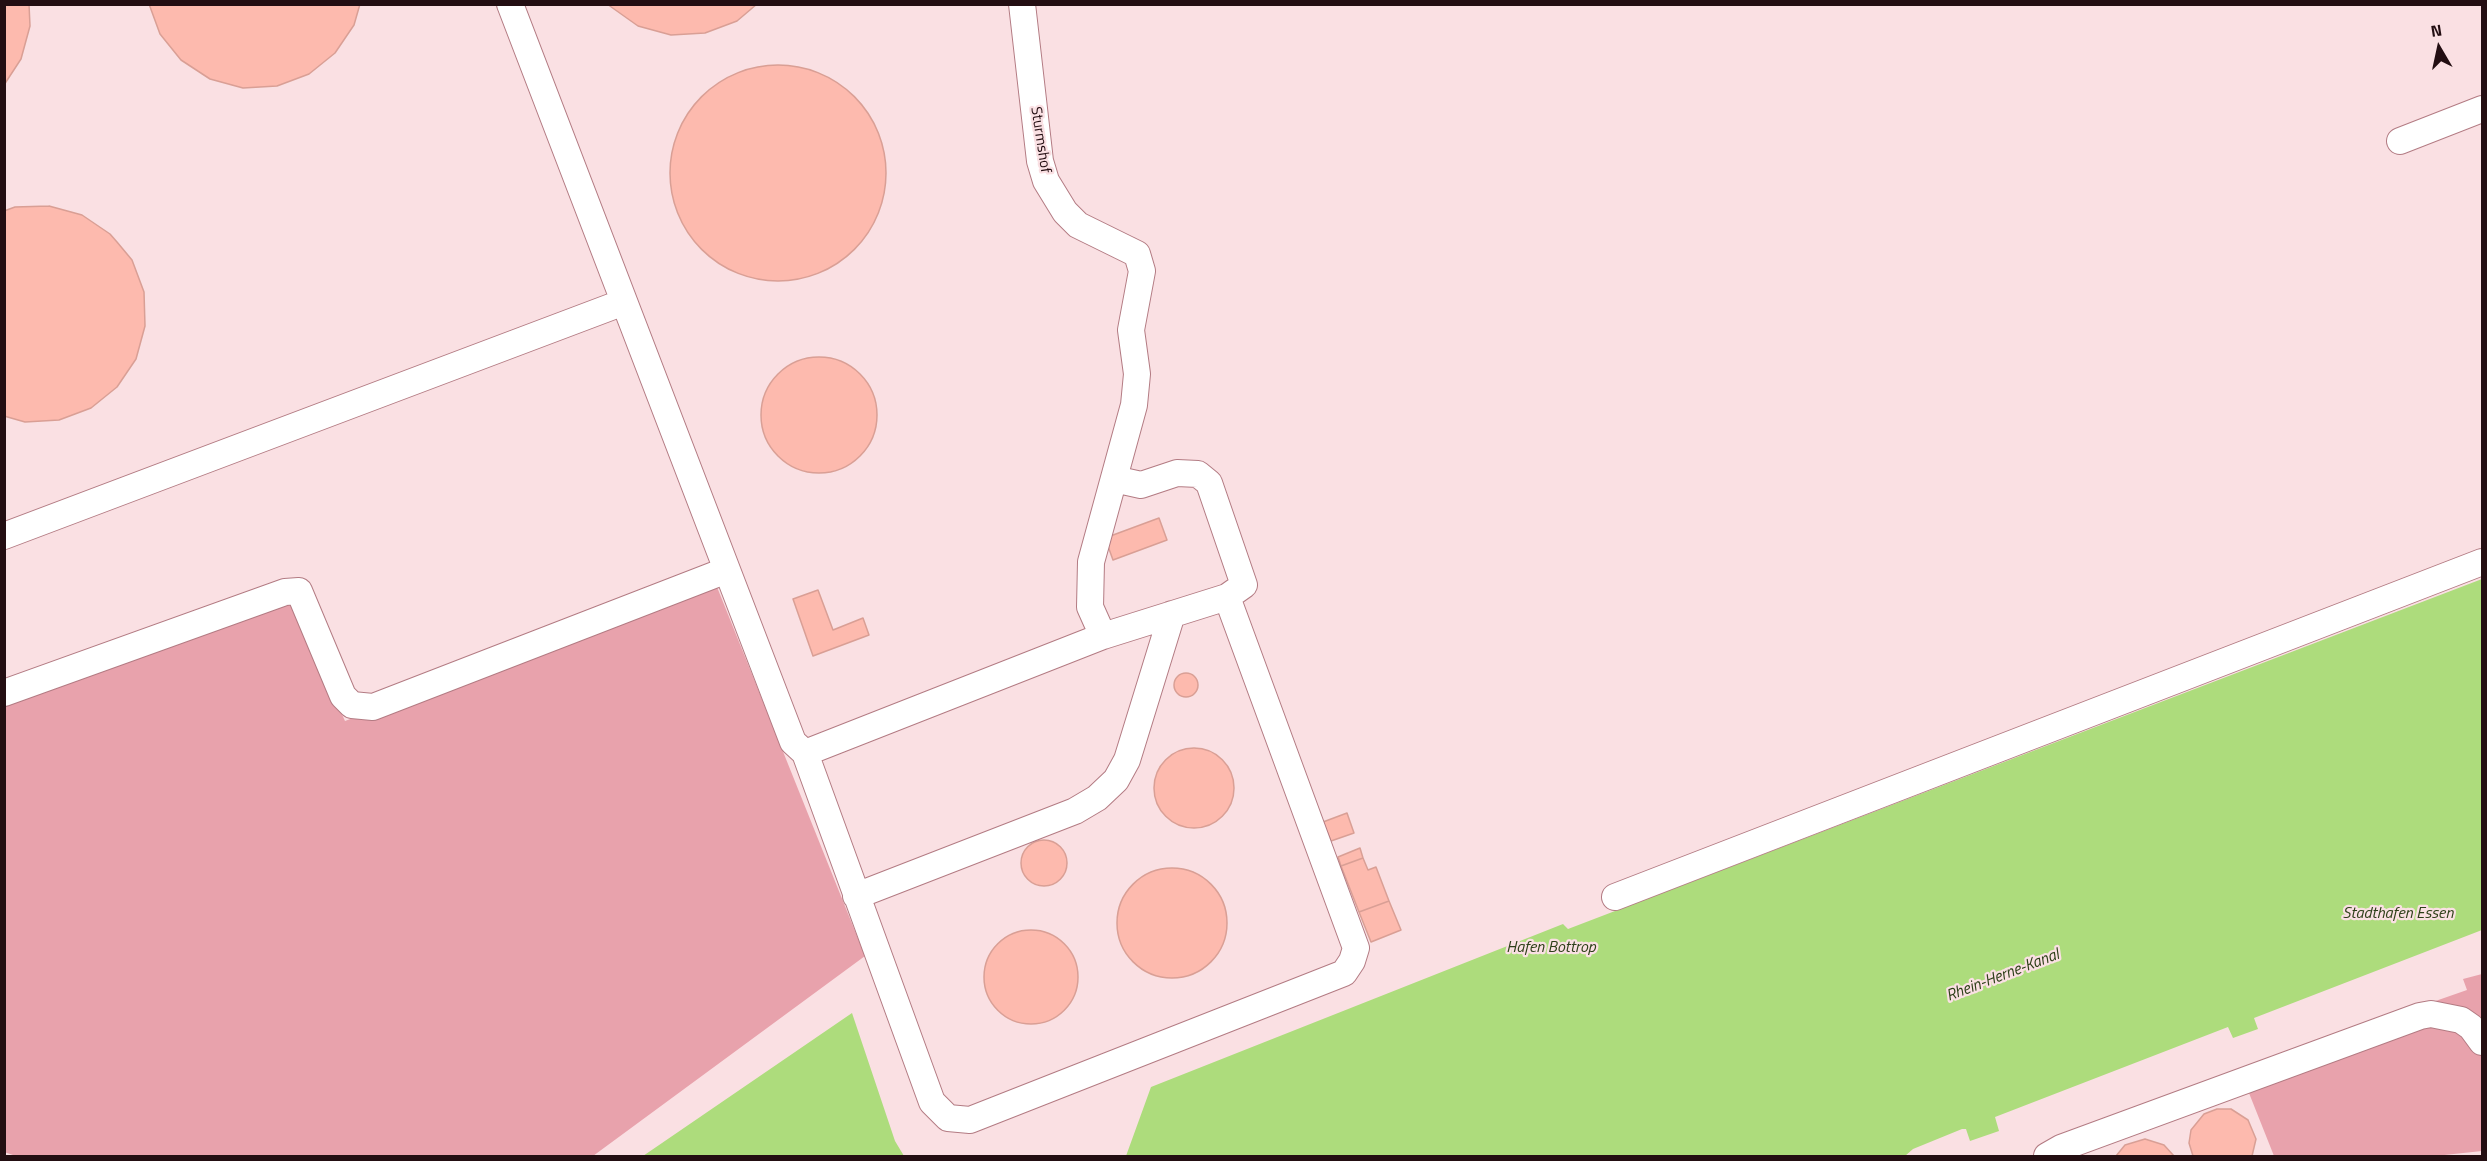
<!DOCTYPE html>
<html>
<head>
<meta charset="utf-8">
<style>
	body { margin:0 }
	#map { position:relative; width:2487px; height:1161px; overflow:hidden; background:#fae0e3; font-family:"Titillium Web",sans-serif }
	canvas { display:block }
	.frame { position:absolute; inset:0; border:6px solid #230e12; pointer-events:none }
	.north { position:absolute; left:2409px; top:18px; width:60px; height:60px; -webkit-text-stroke:4px #fae0e3; paint-order:stroke; rotate:351deg; font-size:16px; font-weight:700; line-height:24px; text-align:center; color:#230e12 }
	.north::after { content:''; display:block; margin:auto; width:21px; height:27px; background:#230e12; clip-path:polygon(50% 0,100% 100%,50% 72%,0 100%) }
</style>
</head>
<body>
<div id="map">
<canvas width="2487" height="1161"></canvas>
<div class="frame"></div>
<div class="north">N</div>
</div>
<script>
const c = document.querySelector('canvas').getContext('2d');
c.lineJoin = 'round';
function fill(path, color) {
  c.fillStyle = color;
  c.fill(path, 'evenodd');
}
function shape(rows) {
  const path = new Path2D();
  for (const r of rows) {
    if (r.length === 3) {
      path.moveTo(r[0] + r[2], r[1]);
      path.arc(r[0], r[1], r[2], 0, 2 * Math.PI);
      continue;
    }
    path.moveTo(r[0], r[1]);
    for (let i = 2; i < r.length; i += 2) path.lineTo(r[i], r[i + 1]);
  }
  return path;
}
function strokePath(path, color, width, dash) {
  c.strokeStyle = color;
  c.lineWidth = width;
  c.lineCap = dash ? 'butt' : 'round';
  c.setLineDash(dash || []);
  c.stroke(path);
}
function write(font, color, halo, rows, align = 'center') {
  c.font = font + ' "Titillium Web",sans-serif';
  c.lineWidth = 4.5;
  c.setLineDash([]);
  c.textBaseline = 'middle';
  c.strokeStyle = halo;
  c.fillStyle = color;
  for (const [text, x, y, turn = 0] of rows) {
    c.save();
    c.translate(x, y);
    c.rotate((+turn || 0) * Math.PI / 180);
    c.textAlign = isNaN(turn) ? turn : align;
    if (halo) c.strokeText(text, 0, 0);
    c.fillText(text, 0, 0);
    c.restore();
  }
}
fill(shape([
	[715,582,865,956,593,1156,16,1156,4,1152,4,704,292,603,345,721],
	[2482,974,2482,1028,2424,1005,2467,990,2463,979],
	[2442,1022,2477,1045,2482,1055,2482,1151,2435,1156,2274,1156,2247,1088,2410,1024]
]), '#e8a2ac');
fill(shape([
	[2482,579,2482,930,2254,1018,2258,1029,2233,1038,2228,1027,1995,1117,1999,1131,1970,1141,1966,1129,1962,1129,1913,1149,1905,1156,1126,1156,1151,1087,1563,924,1568,929],
	[852,1013,895,1141,904,1156,643,1156]
]), '#addc7c');
const building = shape([
	[4,4,29,4,30,26,21,59,4,85,4,4],
	[149,4,360,4,354,25,335,53,309,74,277,86,243,88,210,79,181,60,160,34,149,4],
	[607,4,757,4,737,21,705,33,671,35,638,26,607,4],
	[778,173,108],
	[49,206,82,215,110,234,117,242,132,260,144,292,145,326,136,359,117,387,91,408,59,420,25,422,4,416,4,211,15,207,49,206],
	[819,415,58],
	[1159,518,1167,540,1113,560,1105,538,1159,518],
	[818,590,833,630,863,618,869,635,813,656,793,599,818,590],
	[1186,685,12],
	[1194,788,40],
	[1347,813,1354,833,1331,841,1323,822,1347,813],
	[1044,863,23],
	[1360,848,1363,858,1341,866,1338,857,1360,848],
	[1363,858,1368,870,1376,867,1389,901,1359,912,1341,866,1363,858],
	[1172,923,55],
	[1389,901,1401,930,1371,942,1359,912,1389,901],
	[1031,977,47],
	[2217,1109,2231,1109,2248,1120,2256,1139,2252,1156,2193,1156,2189,1143,2191,1130,2204,1114,2217,1109],
	[2145,1139,2164,1145,2174,1156,2116,1156,2125,1145,2145,1139]
]);
fill(building, '#fdbaae');
strokePath(building, '#d99f95', 1.5);
const minor = shape([
	[510,4,793,742,805,753,932,1102,948,1118,970,1120,1344,973,1352,961,1356,948,1227,597,1103,636,805,753],
	[1022,4,1040,161,1046,181,1065,212,1078,225,1137,254,1142,271,1131,330,1137,374,1134,405,1091,562,1090,607,1103,636],
	[2400,141,2482,109],
	[1114,479,1141,485,1177,473,1198,474,1209,483,1244,585,1227,597],
	[4,536,624,302],
	[4,693,285,592,299,591,343,696,352,705,373,707,727,570],
	[856,896,1075,811,1097,798,1116,780,1127,760,1172,614],
	[1615,897,2482,562],
	[2047,1156,2061,1148,2420,1016,2431,1014,2461,1020,2471,1027,2482,1042]
]);
strokePath(minor, '#b37b83', 28);
strokePath(minor, '#fff', 26);
write('15px', '#230e12', '#fae0e3', [
	["Sturmshof",1040,140,81]
]);
write('italic 16px', '#2d3f18', '#fae0e3', [
	["Stadthafen Essen",2398,914],
	["Hafen Bottrop",1551,948],
	["Rhein-Herne-Kanal",2003,976,-21]
]);
</script>
</body>
</html>
